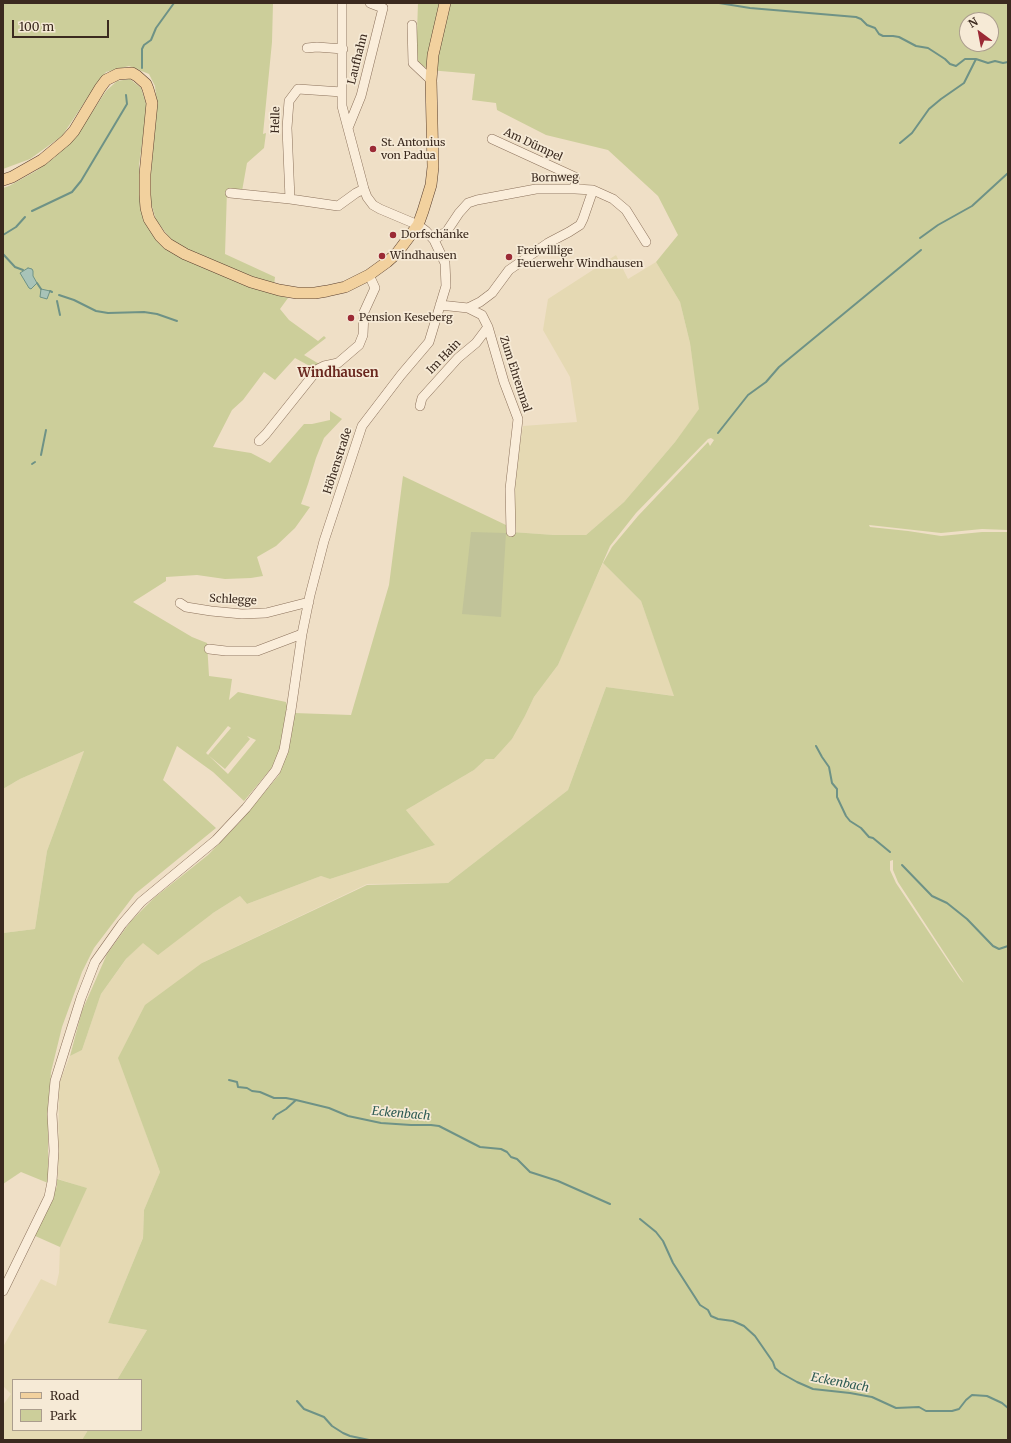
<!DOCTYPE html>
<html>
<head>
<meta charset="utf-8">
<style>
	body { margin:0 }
	#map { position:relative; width:1011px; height:1443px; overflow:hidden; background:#efdfc6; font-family:Merriweather,serif }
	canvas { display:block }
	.frame { position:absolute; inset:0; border:4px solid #3b2a1f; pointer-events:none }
	.legend { position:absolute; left:12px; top:1379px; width:130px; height:52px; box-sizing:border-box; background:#f6ead6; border:1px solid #ab9d8d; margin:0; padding:5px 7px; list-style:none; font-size:12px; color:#3b2a1f }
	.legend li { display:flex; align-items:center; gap:8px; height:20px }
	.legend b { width:20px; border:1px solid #ab9d8d }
	.north { position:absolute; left:959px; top:12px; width:40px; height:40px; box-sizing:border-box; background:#f6ead6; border:1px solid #ab9d8d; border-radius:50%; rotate:328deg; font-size:11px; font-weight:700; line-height:16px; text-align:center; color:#3b2a1f }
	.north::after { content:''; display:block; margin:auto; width:14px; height:18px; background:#9b2a35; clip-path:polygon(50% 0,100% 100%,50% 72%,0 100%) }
	.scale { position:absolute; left:12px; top:20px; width:97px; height:18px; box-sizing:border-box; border:2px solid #3b2a1f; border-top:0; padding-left:5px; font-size:12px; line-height:14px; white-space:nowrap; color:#3b2a1f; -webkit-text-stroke:3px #f6ead6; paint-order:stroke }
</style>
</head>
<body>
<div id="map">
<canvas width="1011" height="1443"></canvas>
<div class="frame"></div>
<ul class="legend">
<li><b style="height:5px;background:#f2d19e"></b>Road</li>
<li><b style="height:11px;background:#ccce9a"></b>Park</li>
</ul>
<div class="north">N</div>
<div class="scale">100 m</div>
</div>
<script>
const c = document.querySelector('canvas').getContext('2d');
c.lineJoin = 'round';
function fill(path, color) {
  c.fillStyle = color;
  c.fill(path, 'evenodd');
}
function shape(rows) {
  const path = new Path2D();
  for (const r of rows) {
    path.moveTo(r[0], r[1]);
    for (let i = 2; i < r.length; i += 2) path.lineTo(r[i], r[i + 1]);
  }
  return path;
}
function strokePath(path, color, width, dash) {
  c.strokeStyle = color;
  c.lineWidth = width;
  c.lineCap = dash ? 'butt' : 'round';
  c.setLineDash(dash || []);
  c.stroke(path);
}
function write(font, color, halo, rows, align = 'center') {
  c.font = font + ' Merriweather,serif';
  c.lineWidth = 3.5;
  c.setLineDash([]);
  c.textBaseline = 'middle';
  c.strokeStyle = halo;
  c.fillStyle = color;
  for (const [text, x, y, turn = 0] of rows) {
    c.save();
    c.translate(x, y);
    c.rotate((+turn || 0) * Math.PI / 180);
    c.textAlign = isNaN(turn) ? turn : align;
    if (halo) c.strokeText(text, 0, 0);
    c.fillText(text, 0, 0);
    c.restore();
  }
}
fill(shape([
	[616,255,628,279,656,262,680,302,690,343,700,409,675,442,624,502,586,535,554,535,512,532,506,525,523,426,577,422,570,377,543,330,548,299],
	[603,563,641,601,675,696,606,687,568,790,448,883,367,884,202,963,135,1103,160,1172,144,1210,143,1238,108,1323,147,1330,117,1380,13,1380,13,1430,88,1430,82,1440,3,1440,3,1405,11,1394,3,1386,3,1347,41,1279,56,1286,59,1273,60,1246,86,1188,58,1179,59,1084,70,1056,82,1050,101,994,127,958,143,942,213,913,240,896,247,904,321,876,330,879,435,845,406,810,474,770,486,759,494,759,512,739,525,716,534,697,558,665,582,609],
	[84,751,47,851,35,929,3,933,3,789,20,779]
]), '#e5d9b3');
fill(shape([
	[3,3,273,3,272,42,263,134,266,133,264,148,247,163,242,191,227,190,225,254,275,277,274,285,193,253,172,241,156,220,149,196,157,104,155,86,149,74,129,66,106,72,90,94,62,136,30,159,3,169],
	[418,3,1008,3,1008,530,982,529,941,533,869,525,870,527,908,531,941,536,982,532,1008,532,1008,1440,82,1440,88,1430,141,1430,141,1380,117,1380,147,1330,108,1323,143,1238,144,1210,160,1172,118,1058,145,1005,202,963,367,885,448,883,568,790,606,687,674,696,641,601,603,563,612,547,638,516,708,442,710,446,714,440,711,438,708,439,636,513,610,546,558,665,534,697,525,716,512,739,494,759,486,759,474,770,406,810,435,845,330,879,321,876,247,904,240,896,213,913,158,955,143,943,126,959,101,994,82,1050,70,1056,82,1011,107,954,131,921,154,898,208,855,239,823,279,775,287,753,294,713,351,715,389,585,403,476,506,525,512,532,554,535,586,535,624,502,675,442,699,409,690,343,680,302,656,262,678,235,658,196,608,150,546,135,497,110,496,103,472,100,475,74,429,70,416,61],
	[967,20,991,20,991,44,967,44],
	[893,860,893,870,898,882,964,983,960,979,896,883,890,870,890,861],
	[130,79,141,88,147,107,139,165,140,204,149,229,172,252,209,269,267,292,288,298,280,309,289,320,318,341,324,336,326,338,304,355,321,365,315,369,295,358,275,380,264,372,243,400,232,410,213,447,251,453,270,463,304,424,312,424,330,420,330,411,342,419,324,438,316,458,308,484,301,504,310,507,295,528,276,546,257,557,263,576,251,578,225,579,197,575,166,577,166,581,133,602,192,637,207,643,209,676,232,679,229,700,238,692,286,702,288,710,279,759,244,801,213,772,177,746,163,780,216,828,135,894,94,948,82,972,62,1027,51,1072,48,1116,48,1183,21,1172,3,1184,3,933,35,929,47,851,84,751,20,779,3,789,3,188,9,186,36,171,54,158,81,129,106,91,117,81],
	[228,726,231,728,208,755,225,769,250,739,247,736,256,740,228,774,206,753],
	[57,1179,87,1188,60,1247,33,1235,57,1186]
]), '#ccce9a');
fill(shape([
	[471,532,506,533,501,617,462,614]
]), '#c1c399');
const water = shape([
	[28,268,32,269,33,271,33,276,37,283,31,289,29,288,20,273,28,268],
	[41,289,50,291,47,299,40,297,41,289]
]);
fill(water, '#a8c3b8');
strokePath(water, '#6e9286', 1);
strokePath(shape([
	[719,3,750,8,856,17,861,19,867,25,875,28,879,34,883,36,893,36,899,37,916,46,928,48,945,59,950,64,956,66,965,59,976,59,988,63,995,61,1003,63,1008,62],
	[142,68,142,49,144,45,151,40,156,28,174,3],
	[900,143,912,133,929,109,941,99,964,83,976,59],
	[32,211,72,192,81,181,127,104,126,95],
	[3,235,16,227,25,217],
	[920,238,938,225,972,206,1008,173],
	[3,254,15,267,23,270],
	[37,283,41,289],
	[50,291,52,292],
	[59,295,74,300,96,311,108,313,144,312,157,314,177,321],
	[57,301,60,315],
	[718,433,748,395,766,382,779,367,921,250],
	[41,455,46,430],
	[32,464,35,462],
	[816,746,822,757,829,767,832,783,837,789,837,797,846,816,850,821,861,828,869,837,873,838,890,852],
	[902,865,932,896,947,903,967,919,993,946,999,949,1008,946],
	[229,1080,237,1082,238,1087,247,1088,252,1091,260,1092,274,1098,286,1098,296,1100,329,1108,348,1116,381,1123,411,1125,431,1125,439,1126,480,1147,501,1149,507,1152,511,1157,517,1159,530,1172,558,1181,610,1204],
	[273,1119,276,1115,286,1109,296,1100],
	[640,1219,656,1232,663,1241,673,1263,700,1305,708,1310,711,1316,718,1319,733,1321,744,1326,755,1336,773,1362,775,1368,781,1373,797,1382,813,1389,850,1393,872,1397,896,1408,919,1407,926,1411,952,1411,959,1409,966,1400,972,1395,987,1396,1002,1403,1008,1408],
	[297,1401,304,1409,324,1417,332,1426,343,1433,350,1436,369,1440]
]), '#6e9286', 2);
const minor = shape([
	[412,25,413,63,431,80],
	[307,48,317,47,343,49],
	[348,128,361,96,383,8,370,3],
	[492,139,575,177,575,189],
	[230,193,290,199,338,206,356,193,364,189],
	[290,199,287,128,289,101,298,89,342,92],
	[434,240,447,231,459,213,468,203,477,200,536,189,575,189,593,190,613,199,626,210,646,242],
	[440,305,468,308,482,315,488,327,504,382,518,419,510,489,511,532],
	[468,308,480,302,492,293,509,270,548,243,569,232,580,225,583,219,593,190],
	[420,406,422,398,458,358,476,343,488,327],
	[259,441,266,434,318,369,324,366,338,363,359,345,363,335,364,312,375,288,369,275],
	[180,603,186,607,211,611,242,614,266,613,309,602],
	[209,649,226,651,257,651,302,634],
	[3,1291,49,1197,52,1182,54,1151,52,1114,55,1081,81,998,95,962,122,924,141,902,216,840,246,808,276,770,284,750,291,710,302,634,310,595,324,541,362,426,401,375,429,342,446,286,445,263,434,240,426,231,418,225,380,209,373,205,367,197,364,189,342,106,342,3]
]);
const major = shape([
	[3,180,12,177,42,160,66,140,74,131,100,88,106,80,118,74,132,73,137,76,146,84,148,89,152,103,145,174,145,195,146,208,149,219,160,236,168,244,185,254,251,282,279,290,297,293,315,293,327,291,345,287,369,275,387,262,397,253,418,225,423,211,431,185,433,167,431,80,433,55,445,3]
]);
strokePath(minor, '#8b715b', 10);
strokePath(major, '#593f2f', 12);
strokePath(minor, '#faedda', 9);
strokePath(major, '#f2d19e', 11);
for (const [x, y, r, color] of [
	[373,149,4,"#9b2a35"],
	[393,235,4,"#9b2a35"],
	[382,256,4,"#9b2a35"],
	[509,257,4,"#9b2a35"],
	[351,318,4,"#9b2a35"]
]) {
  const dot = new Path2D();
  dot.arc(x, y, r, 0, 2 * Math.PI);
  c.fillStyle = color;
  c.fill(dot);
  strokePath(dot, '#f6ead6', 1.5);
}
write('11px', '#3b2a1f', '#f6ead6', [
	["Laufhahn",358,59,-76],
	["Helle",276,120,-89],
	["Am Dümpel",533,145,25],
	["Bornweg",555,178,-1],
	["Im Hain",444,357,-46],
	["Zum Ehrenmal",515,374,72],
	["Höhenstraße",338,461,-72],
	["Schlegge",233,600,3]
]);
write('11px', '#3b2a1f', '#f6ead6', [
	["St. Antonius",381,143],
	["von Padua",381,156],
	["Dorfschänke",401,235],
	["Freiwillige",517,251],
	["Feuerwehr Windhausen",517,264],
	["Windhausen",390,256],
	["Pension Keseberg",359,318]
], 'left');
write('italic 12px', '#2e5b54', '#f6ead6', [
	["Eckenbach",401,1114,5],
	["Eckenbach",840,1383,11]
]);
write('bold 13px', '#69271e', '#f6ead6', [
	["Windhausen",338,373]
]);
</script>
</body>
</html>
